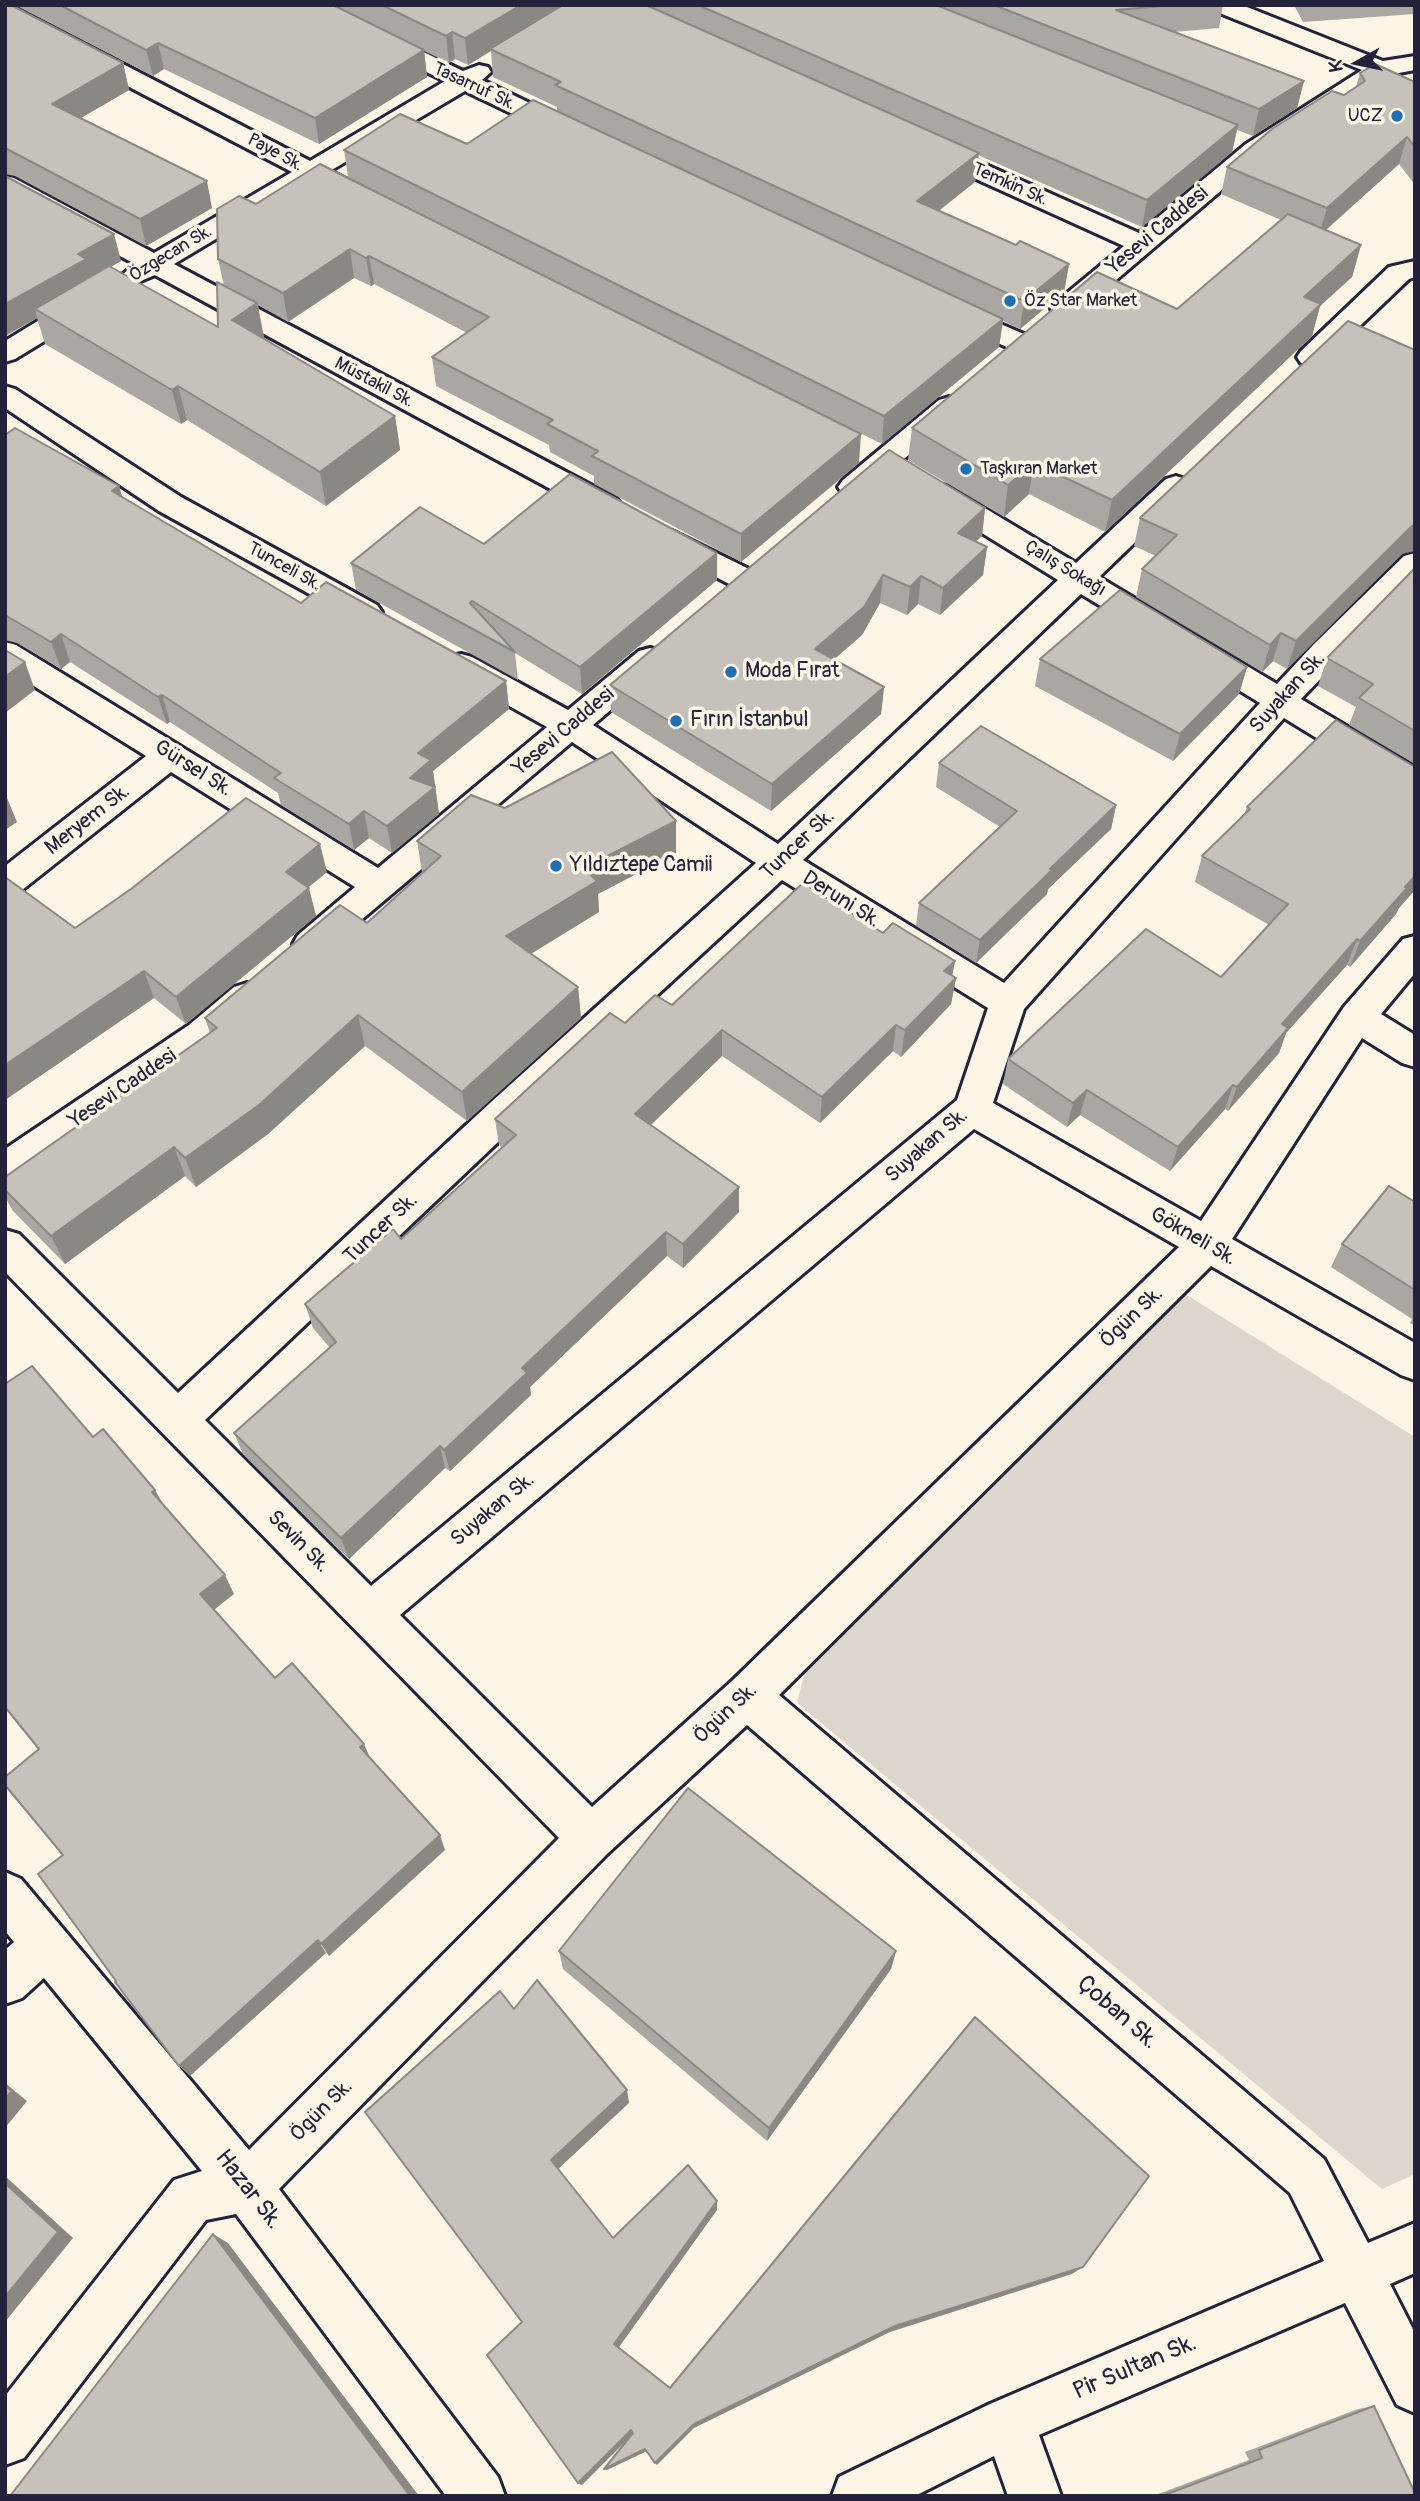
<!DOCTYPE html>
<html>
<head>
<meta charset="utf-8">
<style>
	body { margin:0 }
	#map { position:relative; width:1420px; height:2501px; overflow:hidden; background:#fcf5e5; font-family:Pangolin,sans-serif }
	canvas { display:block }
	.frame { position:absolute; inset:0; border:7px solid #22223b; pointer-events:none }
	.north { position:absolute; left:1322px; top:28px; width:70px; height:70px; -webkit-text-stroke:5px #fcf5e5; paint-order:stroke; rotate:261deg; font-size:19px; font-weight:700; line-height:28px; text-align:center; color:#22223b }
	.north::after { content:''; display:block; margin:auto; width:24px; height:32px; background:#22223b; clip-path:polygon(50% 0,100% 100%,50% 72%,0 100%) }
</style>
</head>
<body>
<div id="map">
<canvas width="1420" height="2501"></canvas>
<div class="frame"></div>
<div class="north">K</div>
</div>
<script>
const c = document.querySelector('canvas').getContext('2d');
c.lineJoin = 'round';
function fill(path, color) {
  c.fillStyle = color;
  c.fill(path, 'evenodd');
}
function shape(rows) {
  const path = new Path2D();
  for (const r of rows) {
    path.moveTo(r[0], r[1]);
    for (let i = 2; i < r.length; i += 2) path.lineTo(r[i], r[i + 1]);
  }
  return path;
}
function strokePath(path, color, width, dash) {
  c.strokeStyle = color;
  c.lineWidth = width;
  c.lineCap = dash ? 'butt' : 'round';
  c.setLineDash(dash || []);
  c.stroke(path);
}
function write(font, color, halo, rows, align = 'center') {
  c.font = font + ' Pangolin,sans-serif';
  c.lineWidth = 7;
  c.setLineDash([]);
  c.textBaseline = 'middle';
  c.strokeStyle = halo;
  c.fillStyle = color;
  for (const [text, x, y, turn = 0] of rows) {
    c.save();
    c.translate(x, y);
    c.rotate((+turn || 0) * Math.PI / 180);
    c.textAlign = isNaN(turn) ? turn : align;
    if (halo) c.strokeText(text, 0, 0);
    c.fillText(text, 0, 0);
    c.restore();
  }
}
fill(shape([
	[1185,1294,1415,1437,1415,2174,1382,2189,797,1703,807,1663]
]), '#dcd6cc');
const minor = shape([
	[5,5,13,7,310,161,445,81,298,10,294,5,326,5,463,71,479,65,488,67,491,72,482,80,577,126,581,131,577,136,568,139,559,136,465,91,330,171,363,188,367,194,363,200,354,202,345,200,311,182,174,264,617,499,621,506,617,513,606,516,595,513,155,275,136,283,126,281,122,275,135,264,5,195,5,176,14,178,154,253,292,172,5,22,5,5],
	[1208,5,1242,5,1383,61,1415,56,1415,70,1388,75,1264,154,1075,315,1065,317,1055,315,1051,309,1055,303,1124,246,921,154,917,149,921,144,930,141,939,144,1139,233,1246,144,1362,70,1212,10,1208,5],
	[1415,261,1415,277,1409,279,1321,363,1311,366,1301,363,1297,357,1301,351,1389,267,1415,261],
	[87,295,97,297,101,303,97,309,15,359,5,362,5,341,77,297,87,295],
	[952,303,1033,338,1037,344,1033,350,1023,353,1013,350,942,317,938,311,942,305,952,303],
	[5,386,15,389,181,497,377,605,382,612,377,619,366,623,355,619,159,511,5,408,5,386],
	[949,397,959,400,963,406,959,412,863,494,853,497,843,494,838,487,843,480,939,400,949,397],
	[1176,476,1186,479,1191,486,1186,493,1099,577,1277,684,1314,644,1404,556,1415,553,1415,581,1301,699,1415,767,1415,795,1403,791,1284,718,1024,1009,993,1103,1201,1221,1344,1007,1403,939,1415,936,1415,973,1381,1014,1415,1035,1415,1067,1402,1063,1362,1038,1232,1239,1415,1343,1415,1380,1401,1375,1211,1266,779,1695,1324,2159,1368,2243,1415,2223,1415,2273,1390,2284,1415,2333,1415,2413,1397,2405,1345,2303,1039,2435,1061,2496,1008,2496,994,2456,915,2496,832,2496,839,2477,990,2404,1324,2261,1290,2193,747,1725,607,1854,279,2189,498,2477,505,2496,446,2496,236,2214,206,2220,24,2458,5,2465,5,2396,174,2180,202,2171,44,1978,22,1998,5,2004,5,1950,14,1942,5,1931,5,1872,21,1879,249,2150,559,1838,5,1272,5,1230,19,1234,178,1393,490,1103,756,863,572,742,322,953,310,957,298,953,293,944,298,935,355,887,171,772,17,894,5,898,5,866,146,756,5,668,5,642,16,645,378,868,547,727,450,673,445,665,450,657,461,654,472,657,568,710,639,651,650,648,661,651,666,659,661,667,593,725,778,844,1058,580,930,501,925,494,930,487,940,484,950,487,1076,563,1166,479,1176,476],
	[1081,594,1260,703,1004,983,803,860,1081,594],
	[782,880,988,1008,957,1100,371,1586,205,1420,516,1125,782,880],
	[974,1129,1179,1247,732,1681,592,1807,400,1615,974,1129],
	[672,531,755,572,759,579,755,586,744,589,733,586,661,548,657,541,661,534,672,531],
	[247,983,260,987,265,997,260,1007,215,1045,18,1180,5,1184,5,1149,189,1025,234,987,247,983]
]);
strokePath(minor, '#22223b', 6);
fill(minor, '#fcf5e5');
fill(shape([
	[5,5,123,63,129,90,80,118,212,208,146,246,15,176,5,174],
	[15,5,1223,5,1219,28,1174,32,1304,81,1297,108,1253,136,1237,130,1232,152,1142,227,978,155,975,182,939,211,1016,245,1069,264,1064,292,1020,329,1003,321,999,347,882,444,348,177,344,150,467,144,557,111,557,107,493,77,491,51,468,65,455,59,449,63,424,51,427,77,319,144,164,69,153,76],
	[1294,5,1415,5,1415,14,1303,22],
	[1360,73,1415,82,1415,185,1399,164,1326,230,1361,245,1352,277,1320,306,1312,336,1105,532,1029,494,1004,517,908,460,912,428,1177,309,1281,220,1221,194,1227,167,1356,87],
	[5,176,121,261,111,267,218,327,224,286,218,259,256,204,859,463,741,562,594,484,594,476,550,452,549,445,436,386,432,357,467,333,374,284,371,286,354,278,288,322,258,305,264,338,395,416,400,450,326,506,187,420,181,424,45,344,37,318,5,336],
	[5,435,119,486,122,497,301,603,506,681,509,709,433,771,439,814,392,853,369,838,354,850,281,805,278,793,170,722,167,724,70,662,61,669,17,643,5,640],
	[985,508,982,536,976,541,987,547,983,575,940,615,918,604,907,615,880,603,862,635,834,659,884,687,881,714,771,811,611,712,610,685],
	[1140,518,1402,554,1287,669,1273,661,1262,672,1136,597,1142,569,1156,556,1134,546],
	[484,544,717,553,717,580,582,694,515,653,518,680,356,590,351,563],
	[1415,568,1415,764,1349,725,1356,707,1318,686,1327,658],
	[1040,659,1247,667,1239,694,1173,761,1035,686],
	[939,763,1116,805,1111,829,1048,889,1047,894,976,963,916,926,919,903,1000,827,936,787],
	[1412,766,1415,767,1415,890,1399,908,1396,914,1350,967,1347,965,1286,1033,1279,1053,1228,1111,1225,1109,1170,1171,1080,1115,1067,1127,1003,1084,1008,1059,1221,977,1269,925,1195,882,1202,856,1244,815,1247,807],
	[505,808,676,821,676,853,598,894,599,912,531,954,578,987,581,1018,467,1121,365,1046,268,1134,196,1187,185,1176,65,1264,13,1211,5,1197,5,1177,210,1033,205,1018,367,923,422,872,417,841],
	[327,872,308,887,316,916,186,1024,154,998,5,1100,5,877,75,928],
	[883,933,955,961,952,975,956,978,951,1004,901,1057,893,1051,820,1123,722,1056,651,1125,739,1212,683,1268,667,1256,530,1387,531,1395,450,1471,445,1468,349,1559,243,1454,234,1433,330,1348,313,1328,305,1304,401,1239,502,1147,499,1145,495,1119,625,1023,672,1005],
	[1415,1202,1415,1326,1410,1323,1412,1319,1331,1267,1342,1244],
	[559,1951,896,1951,891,1969,767,2141,563,1969],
	[1374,2406,1415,2496,1153,2496,1249,2460,1245,2452,1358,2409]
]), '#aaa6a1');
fill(shape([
	[521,5,564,5,490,49,491,51,468,65,465,38],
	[452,32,455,59,449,63,446,36],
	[158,43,164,69,153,76,146,50],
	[424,50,427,77,319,144,315,118],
	[123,63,129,90,59,131,52,104],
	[1304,81,1297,108,1253,136,1259,109],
	[1238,125,1232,152,1142,227,1147,200],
	[1407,137,1399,164,1319,236,1327,208],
	[979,153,975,182,915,229,917,201],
	[207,181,212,208,146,246,140,219],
	[114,234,121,261,35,309,37,318,5,336,5,304,78,254],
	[1361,245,1352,277,1320,306,1312,336,1105,532,1112,500,1304,297],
	[350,249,354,278,288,322,283,293],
	[369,256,374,284,371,286,366,258],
	[1069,264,1064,292,1020,329,1024,301],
	[257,303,264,338,240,355,232,320],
	[1003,319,999,347,882,444,884,416],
	[178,386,187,420,181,424,172,390],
	[395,416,400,450,326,506,320,472],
	[861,434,859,463,741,562,741,534],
	[1034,463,1029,494,1004,517,1008,485],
	[119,486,127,514,112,491],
	[985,508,982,536,955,560,958,533],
	[1412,526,1415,526,1415,551,1402,554,1287,669,1296,641],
	[987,547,983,575,940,615,943,588],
	[717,553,717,580,582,694,580,667],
	[883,575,880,603,862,635,814,677,815,649],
	[921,576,918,604,907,615,910,587],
	[1281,633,1273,661,1262,672,1270,645],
	[61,634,70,662,61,669,51,642],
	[25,662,35,690,5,713,5,677],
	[1247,667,1239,694,1173,761,1180,734],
	[506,681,509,709,433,771,439,814,392,853,387,826,410,778,418,753],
	[884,687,881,714,771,811,772,784],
	[162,695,170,722,167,724,158,697],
	[5,793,17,822,5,830],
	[1116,805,1111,829,1048,889,1047,894,976,963,980,940,1050,869],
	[364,811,369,838,354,850,349,824],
	[676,821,676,853,598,894,599,912,509,967,506,936,584,868],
	[320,844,327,872,293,900,286,872],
	[1415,876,1415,890,1399,908,1396,914,1350,967,1360,941],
	[309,888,316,916,186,1024,176,997],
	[1357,939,1347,965,1286,1033,1279,1053,1228,1111,1237,1087,1282,1024],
	[955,961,951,982,956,978,951,1004,901,1057,905,1030,944,971],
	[144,971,154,998,5,1100,5,1065],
	[578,987,581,1018,467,1121,462,1092],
	[358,1015,365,1046,268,1134,196,1187,185,1158],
	[896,1025,893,1051,820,1123,822,1097],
	[722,1030,722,1056,636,1139,635,1114],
	[1233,1085,1225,1109,1170,1171,1178,1147],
	[1087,1090,1080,1115,1067,1127,1073,1103],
	[174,1147,185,1176,65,1264,51,1236],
	[739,1187,739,1212,683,1268,683,1244],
	[666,1232,667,1256,530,1387,531,1395,450,1471,444,1450,522,1368],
	[440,1446,445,1468,349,1559,341,1538],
	[155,1490,166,1509,152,1492],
	[225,1575,234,1594,210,1613,200,1594],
	[364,1744,371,1760,360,1747],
	[440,1835,445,1850,329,1956,321,1944],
	[318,1940,326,1953,190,2076,179,2066],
	[896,1951,891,1969,767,2141,769,2128],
	[5,2083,27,2101,5,2128],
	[627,2090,629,2103,556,2171,551,2160],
	[5,2176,73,2238,5,2322],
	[717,2201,717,2210,617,2350,614,2344],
	[213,2234,228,2243,419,2496,410,2496],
	[1083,2267,1072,2274,890,2332,694,2428,657,2465,655,2463,694,2424,895,2326],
	[631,2430,634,2433,582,2485,578,2483],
	[645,2449,647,2451,607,2470,604,2469]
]), '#8b8783');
const building = shape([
	[5,5,11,5,123,63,52,104,207,181,140,219,5,148,5,5],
	[60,5,333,5,424,50,315,118,158,43,146,50,60,5],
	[382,5,521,5,465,38,452,32,446,36,382,5],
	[563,5,646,5,979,153,917,201,1016,245,1020,241,1069,264,1024,301,555,85,561,82,490,49,563,5],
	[698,5,936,5,1238,125,1147,200,698,5],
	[994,5,1174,5,1116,10,1304,81,1259,109,994,5],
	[1375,64,1415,82,1415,147,1407,137,1327,208,1227,167,1272,129,1332,91,1344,95,1365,81,1360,73,1375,64],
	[533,100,1003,319,884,416,344,150,400,114,467,144,533,100],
	[320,164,861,434,741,534,592,456,598,451,547,424,553,420,432,357,489,317,369,256,366,258,350,249,283,293,218,259,217,209,239,196,256,204,320,164],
	[5,176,114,234,78,254,86,259,5,304,5,176],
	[1288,214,1361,245,1304,297,1321,304,1112,500,1034,463,1008,485,912,428,1097,272,1177,309,1288,214],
	[109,266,218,327,217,282,257,303,232,320,395,416,320,472,178,386,172,390,35,309,109,266],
	[1348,321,1415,350,1415,526,1412,526,1296,641,1281,633,1270,645,1142,569,1177,535,1140,518,1348,321],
	[15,428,119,486,112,491,301,603,326,582,506,681,418,753,431,760,410,778,435,787,387,826,364,811,349,824,274,778,281,773,162,695,158,697,61,634,51,642,5,615,5,435,15,428],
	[889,450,985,508,958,533,987,547,943,588,921,576,910,587,883,575,864,607,815,649,884,687,772,784,610,685,889,450],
	[570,474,717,553,580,667,472,601,470,603,515,652,351,563,420,507,484,544,570,474],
	[1415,568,1415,731,1359,698,1373,684,1327,658,1415,568],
	[1120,590,1247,667,1180,734,1040,659,1120,590],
	[5,650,25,662,5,677,5,650],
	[1336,720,1415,767,1415,876,1405,887,1407,888,1360,941,1357,939,1282,1024,1288,1028,1237,1087,1233,1085,1178,1147,1087,1090,1073,1103,1008,1059,1146,929,1221,977,1288,904,1202,856,1250,809,1247,807,1336,720],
	[981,726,1116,805,1050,869,1052,870,980,940,919,903,1017,811,939,763,981,726],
	[612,752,676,821,584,868,597,881,506,936,578,987,462,1092,358,1015,259,1105,185,1158,174,1147,51,1236,5,1190,5,1177,217,1028,205,1018,340,905,367,923,441,856,417,841,471,795,505,808,612,752],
	[246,798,320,844,286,872,309,888,176,997,144,971,5,1065,5,877,75,928,131,889,246,798],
	[803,883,883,933,893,923,955,961,944,971,956,978,905,1030,896,1025,822,1097,722,1030,635,1114,739,1187,683,1244,666,1232,522,1368,527,1373,444,1450,440,1446,341,1538,234,1433,336,1342,305,1304,393,1229,401,1239,516,1135,495,1119,610,1013,625,1023,655,995,672,1005,803,883],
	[1389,1186,1415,1202,1415,1290,1342,1244,1389,1186],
	[32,1366,93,1437,103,1429,155,1490,152,1492,225,1575,200,1594,275,1678,292,1663,364,1744,360,1747,440,1835,321,1944,318,1940,179,2066,115,1982,116,1981,38,1874,63,1855,5,1785,5,1777,39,1749,5,1707,5,1384,32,1366],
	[688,1788,896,1951,769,2128,559,1951,688,1788],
	[537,1980,627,2090,551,2160,613,2238,688,2165,717,2201,614,2344,670,2388,975,2017,1149,2176,1083,2267,895,2326,694,2424,655,2463,645,2449,604,2469,633,2433,631,2430,578,2483,487,2355,522,2322,365,2112,500,1991,514,2009,537,1980],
	[5,2086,12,2091,5,2099,5,2086],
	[5,2183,58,2232,5,2297,5,2183],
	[213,2234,410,2496,10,2496,213,2234],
	[1374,2406,1415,2493,1415,2496,1162,2496,1262,2458,1259,2450,1374,2406]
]);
fill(building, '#c6c1bb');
strokePath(building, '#8b8783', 2);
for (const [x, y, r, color] of [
	[1397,116,7,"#1f6fb2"],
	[1010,301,7,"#1f6fb2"],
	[966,469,7,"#1f6fb2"],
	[731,672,7,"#1f6fb2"],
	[676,721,7,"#1f6fb2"],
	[556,866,7,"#1f6fb2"]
]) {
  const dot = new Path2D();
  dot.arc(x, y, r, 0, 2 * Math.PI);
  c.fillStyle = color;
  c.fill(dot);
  strokePath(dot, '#fcf5e5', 2.5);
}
write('18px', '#22223b', '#fcf5e5', [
	["Tasarruf Sk.",474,87,25],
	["Paye Sk.",275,153,28],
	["Temkin Sk.",1010,185,24],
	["Özgecan Sk.",171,254,-31],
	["Müstakil Sk.",374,383,28],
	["Tunceli Sk.",284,567,29],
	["Çalış Sokağı",1065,569,31]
]);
write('18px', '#22223b', '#fcf5e5', [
	["UCZ",1383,116,"right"],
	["Öz Star Market",1024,301],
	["Taşkıran Market",980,469]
], 'left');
write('21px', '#22223b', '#fcf5e5', [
	["Yesevi Caddesi",1158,231,-40],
	["Suyakan Sk.",1288,693,-48],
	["Yesevi Caddesi",564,732,-40],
	["Gürsel Sk.",193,769,32],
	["Meryem Sk.",88,820,-38],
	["Tuncer Sk.",798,845,-43],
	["Deruni Sk.",841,900,32],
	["Yesevi Caddesi",123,1089,-34],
	["Suyakan Sk.",927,1146,-41],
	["Tuncer Sk.",381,1229,-43],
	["Gökneli Sk.",1193,1237,30],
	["Ögün Sk.",1132,1318,-44],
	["Suyakan Sk.",493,1510,-40],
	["Sevin Sk.",298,1542,45],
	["Ögün Sk.",726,1714,-43],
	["Ögün Sk.",322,2111,-45]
]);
write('21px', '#22223b', '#fcf5e5', [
	["Moda Fırat",745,672],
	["Fırın İstanbul",690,721],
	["Yıldıztepe Camii",570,866]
], 'left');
write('24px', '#22223b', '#fcf5e5', [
	["Çoban Sk.",1117,2013,41],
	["Hazar Sk.",248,2190,52],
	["Pir Sultan Sk.",1135,2368,-23]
]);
</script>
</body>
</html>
